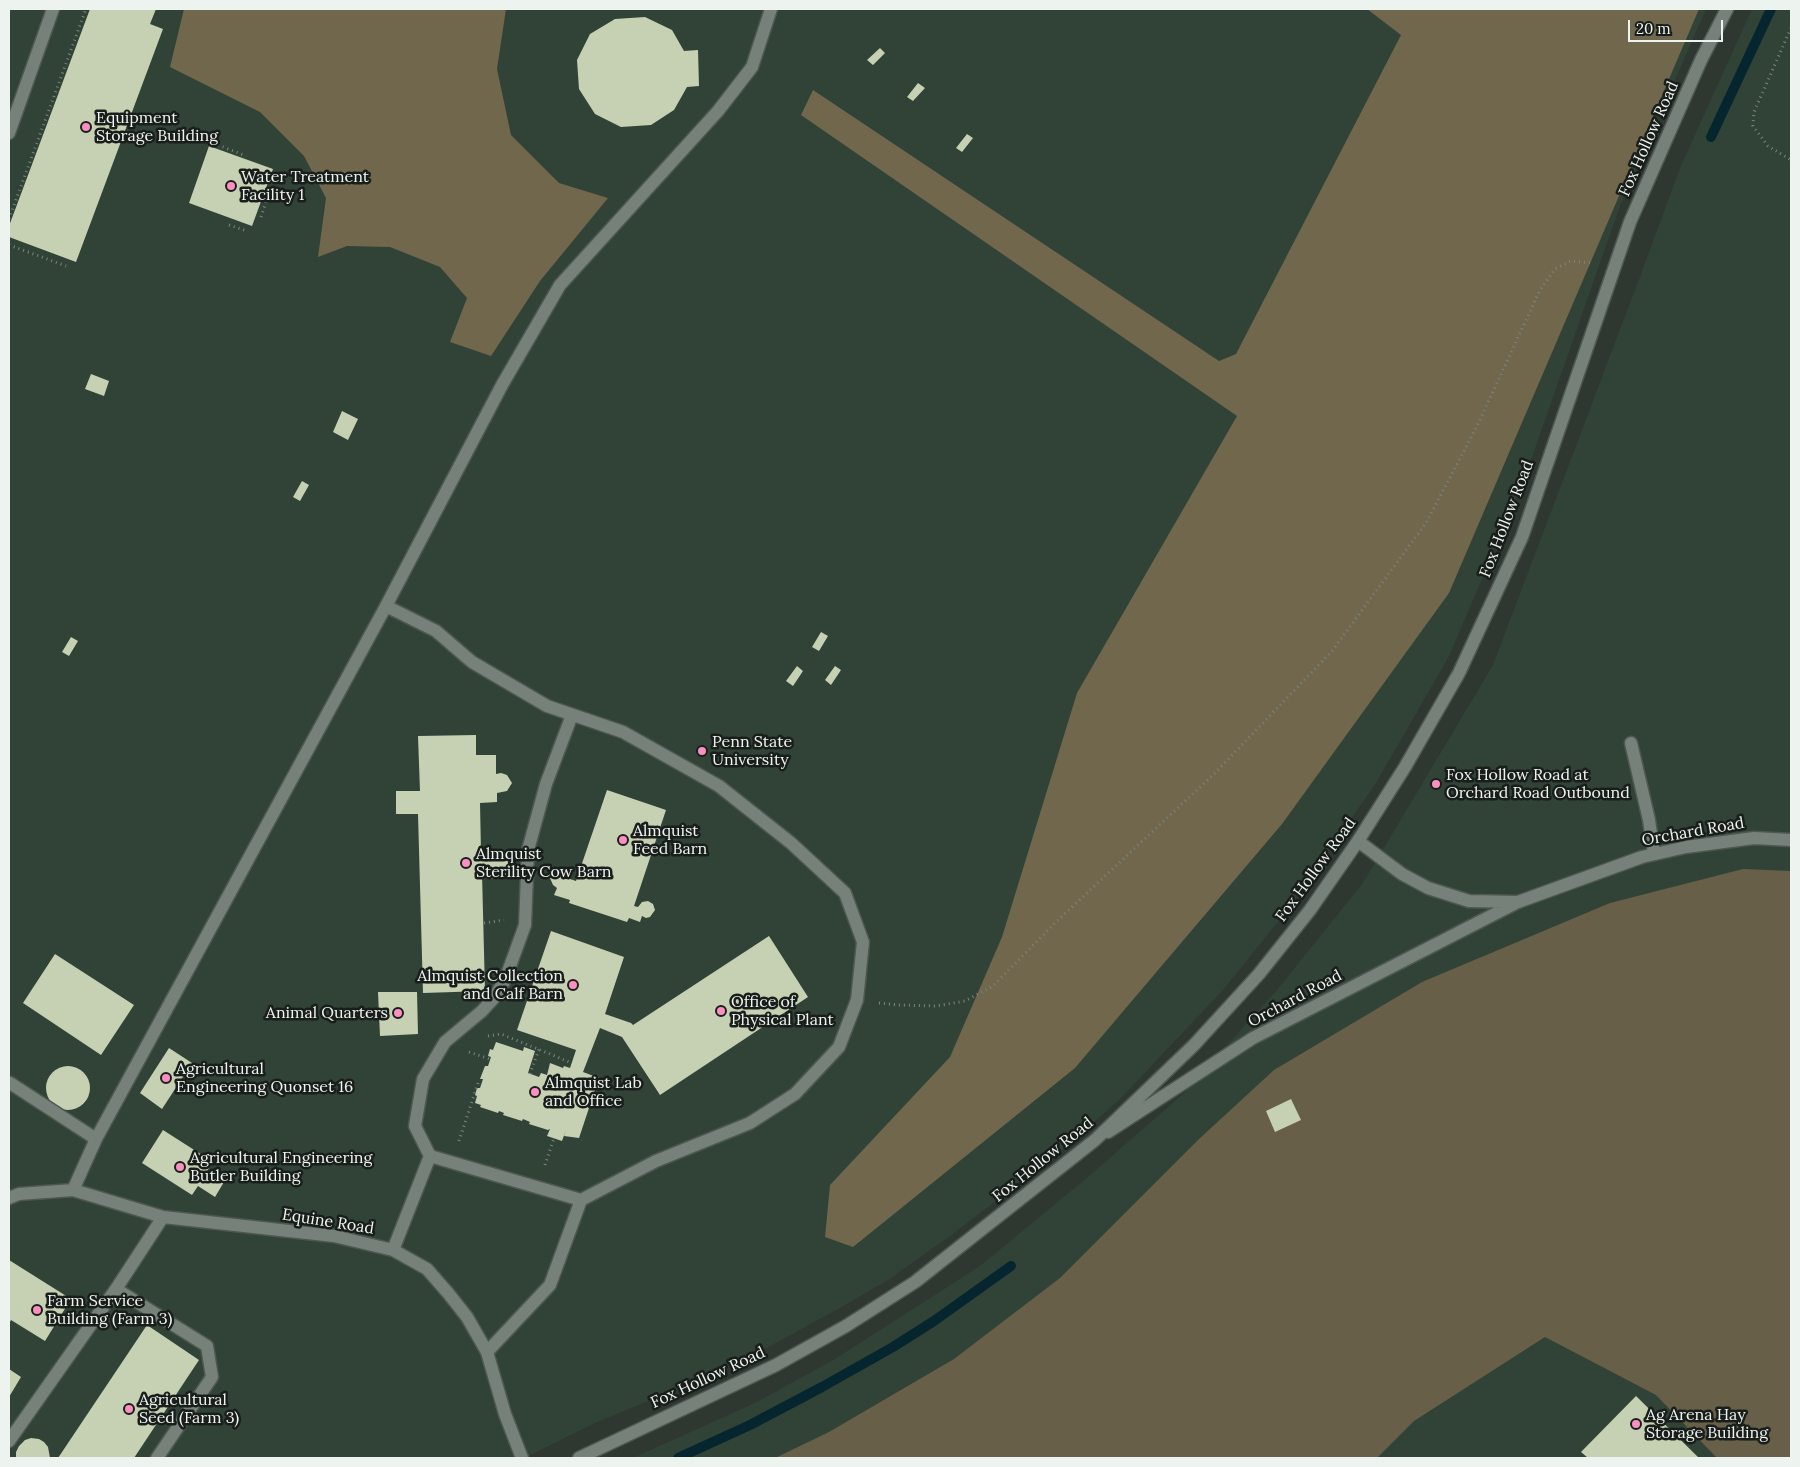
<!DOCTYPE html>
<html>
<head>
<meta charset="utf-8">
<style>
	body { margin:0 }
	#map { position:relative; width:1800px; height:1467px; overflow:hidden; background:#2e3831; font-family:Lora,serif }
	canvas { display:block }
	.frame { position:absolute; inset:0; border:10px solid #edf4ef; pointer-events:none }
	.scale { position:absolute; left:1628px; top:20px; width:95px; height:22px; box-sizing:border-box; border:2px solid #edf4ef; border-top:0; padding-left:6px; font-size:15px; line-height:18px; white-space:nowrap; color:#edf4ef; -webkit-text-stroke:4px #191e1b; paint-order:stroke }
</style>
</head>
<body>
<div id="map">
<canvas width="1800" height="1467"></canvas>
<div class="frame"></div>
<div class="scale">20 m</div>
</div>
<script>
const c = document.querySelector('canvas').getContext('2d');
c.lineJoin = 'round';
function fill(path, color) {
  c.fillStyle = color;
  c.fill(path, 'evenodd');
}
function shape(rows) {
  const path = new Path2D();
  for (const r of rows) {
    if (r.length === 3) {
      path.moveTo(r[0] + r[2], r[1]);
      path.arc(r[0], r[1], r[2], 0, 2 * Math.PI);
      continue;
    }
    path.moveTo(r[0], r[1]);
    for (let i = 2; i < r.length; i += 2) path.lineTo(r[i], r[i + 1]);
  }
  return path;
}
function strokePath(path, color, width, dash) {
  c.strokeStyle = color;
  c.lineWidth = width;
  c.lineCap = dash ? 'butt' : 'round';
  c.setLineDash(dash || []);
  c.stroke(path);
}
function write(font, color, halo, rows, align = 'center') {
  c.font = font + ' Lora,serif';
  c.lineWidth = 5;
  c.setLineDash([]);
  c.textBaseline = 'middle';
  c.strokeStyle = halo;
  c.fillStyle = color;
  for (const [text, x, y, turn = 0] of rows) {
    c.save();
    c.translate(x, y);
    c.rotate((+turn || 0) * Math.PI / 180);
    c.textAlign = isNaN(turn) ? turn : align;
    if (halo) c.strokeText(text, 0, 0);
    c.fillText(text, 0, 0);
    c.restore();
  }
}
fill(shape([
	[9,9,1706,9,1621,203,1532,457,1511,511,1448,658,1376,783,1285,913,1223,990,1170,1046,1121,1098,1067,1146,954,1233,888,1280,838,1309,761,1351,712,1375,597,1422,524,1458,9,1458],
	[1752,9,1791,9,1791,1458,633,1458,755,1403,835,1359,980,1266,1088,1177,1183,1094,1277,990,1363,883,1493,665,1640,277,1680,168]
]), '#314337');
fill(shape([
	[1743,869,1791,871,1791,1458,1717,1458,1656,1395,1545,1337,1414,1421,1377,1458,775,1458,829,1432,954,1359,1060,1278,1199,1139,1274,1070,1422,982,1610,903]
]), '#675f48');
fill(shape([
	[184,9,506,9,497,69,511,135,559,183,608,198,540,281,491,356,450,342,467,298,440,267,390,247,347,246,318,257,326,198,304,156,260,112,170,67],
	[1367,9,1699,9,1449,593,1282,824,1075,1068,853,1247,825,1237,830,1185,950,1057,1002,937,1077,693,1237,416,801,115,813,90,1219,361,1236,354,1401,35]
]), '#70674d');
strokePath(shape([
	[1711,137,1771,9],
	[678,1458,750,1425,822,1387,893,1347,934,1321,1011,1266]
]), '#06262f', 10);
fill(shape([
	[90,9,156,9,150,24,163,29,76,262,9,237,9,226],
	[645,17,672,30,684,51,698,50,699,86,687,87,674,110,651,125,621,127,595,114,579,89,577,60,590,34,615,19],
	[880,48,885,53,873,65,867,60],
	[918,83,925,88,913,101,907,97],
	[967,134,973,138,962,152,956,148],
	[209,146,273,169,252,226,189,203],
	[91,374,109,381,104,396,85,389],
	[342,411,358,419,348,440,333,432],
	[302,481,309,485,300,501,293,497],
	[821,632,828,636,819,651,812,647],
	[71,637,78,641,69,656,62,652],
	[797,666,803,671,793,686,786,681],
	[835,666,841,670,831,685,825,680],
	[476,735,476,755,496,755,496,774,501,773,507,775,512,783,507,791,497,793,497,802,480,803,481,853,512,852,513,878,486,879,485,873,482,873,485,991,423,993,418,814,396,814,396,791,420,791,418,736],
	[607,790,666,810,634,906,638,907,642,902,648,901,653,904,655,910,650,917,646,918,642,916,640,922,629,918,627,922,569,903,570,900,554,895,557,888,553,885,550,878,553,872,561,870,566,874,567,878,576,881],
	[551,931,624,957,605,1014,631,1023,633,1025,769,936,808,997,660,1095,622,1037,600,1028,583,1072,599,1078,579,1138,564,1136,566,1130,562,1141,547,1136,550,1129,548,1130,529,1124,530,1122,523,1119,522,1121,503,1115,504,1113,499,1111,498,1113,480,1107,481,1105,475,1103,477,1096,475,1095,477,1088,480,1088,483,1079,480,1079,485,1066,488,1066,491,1057,488,1056,490,1049,493,1050,496,1042,523,1051,524,1047,535,1051,528,1073,539,1077,541,1073,547,1075,550,1063,563,1068,564,1066,570,1068,576,1050,517,1030],
	[55,954,134,1005,101,1055,23,1003],
	[378,992,417,992,418,1034,380,1036],
	[169,1048,192,1063,162,1109,140,1093],
	[68,1088,22],
	[1291,1099,1301,1120,1275,1132,1266,1111],
	[163,1130,213,1162,207,1171,224,1182,215,1197,198,1186,192,1195,142,1163],
	[9,1260,71,1299,45,1341,11,1320,9,1324],
	[147,1325,199,1360,134,1458,58,1458],
	[9,1369,21,1377,9,1397],
	[1636,1396,1699,1458,1588,1458,1581,1452],
	[31,1438,39,1439,44,1442,48,1447,50,1458,16,1458,16,1452,19,1446,25,1440]
]), '#c6d0b3');
const service = shape([
	[9,133,53,9],
	[386,606,436,631,472,662,547,706,623,732,719,786,791,843,845,893,863,942,857,1000,839,1047,795,1094,750,1123,656,1161,581,1200],
	[1631,743,1649,820,1654,854],
	[10,1083,96,1139],
	[430,1156,415,1126,423,1079,445,1042,482,1011,493,999,505,980,525,925,528,850,546,784,572,715],
	[73,1190,96,1139,386,606,502,385,560,285,718,111,752,67,771,9],
	[9,1198,19,1194,73,1190,163,1217,334,1236,393,1250,427,1269,448,1293,467,1317,487,1352,505,1414,522,1458],
	[393,1250,430,1156,581,1200,550,1285,487,1352],
	[9,1441,116,1289],
	[157,1458,212,1377,207,1346,116,1289,163,1217]
]);
const minor = shape([
	[1358,841,1402,874,1428,888,1469,901,1517,902],
	[1108,1132,1253,1038,1518,902,1642,857,1686,847,1754,838,1791,840]
]);
const secondary = shape([
	[579,1458,776,1365,846,1326,915,1282,1095,1140,1194,1045,1259,974,1310,910,1358,841,1405,767,1459,673,1522,537,1630,222,1701,60,1727,9]
]);
strokePath(service, '#4e5751', 15);
strokePath(minor, '#4e5751', 15);
strokePath(secondary, '#4e5751', 15);
strokePath(shape([
	[1791,28,1754,112,1753,126,1768,146,1791,160],
	[218,145,246,156],
	[261,217,276,172],
	[9,219,86,9],
	[229,225,247,231],
	[9,245,66,266],
	[484,923,504,920],
	[879,1003,898,1005,936,1006,965,1001,993,986,1056,922,1214,774,1332,651,1426,523,1476,428,1540,290,1555,269,1571,261,1592,263],
	[488,1036,501,1034,572,1063],
	[469,1052,490,1059],
	[530,1074,539,1049],
	[459,1141,478,1083,481,1084],
	[545,1165,554,1138]
]), '#7c857f', 3, [1, 4]);
strokePath(service, '#768279', 12);
strokePath(minor, '#768279', 12);
strokePath(secondary, '#768279', 12);
for (const [x, y, r, color] of [
	[86,127,5,"#fc8fc1"],
	[231,186,5,"#fc8fc1"],
	[702,751,5,"#fc8fc1"],
	[1436,784,5,"#fc8fc1"],
	[623,840,5,"#fc8fc1"],
	[466,863,5,"#fc8fc1"],
	[573,985,5,"#fc8fc1"],
	[721,1011,5,"#fc8fc1"],
	[398,1013,5,"#fc8fc1"],
	[166,1078,5,"#fc8fc1"],
	[535,1092,5,"#fc8fc1"],
	[180,1167,5,"#fc8fc1"],
	[37,1310,5,"#fc8fc1"],
	[129,1409,5,"#fc8fc1"],
	[1636,1424,5,"#fc8fc1"]
]) {
  const dot = new Path2D();
  dot.arc(x, y, r, 0, 2 * Math.PI);
  c.fillStyle = color;
  c.fill(dot);
  strokePath(dot, '#191e1b', 2);
}
write('16px', '#edf4ef', '#191e1b', [
	["Equipment",96,118],
	["Storage Building",96,136],
	["Water Treatment",241,177],
	["Facility 1",241,195],
	["Penn State",712,742],
	["University",712,760],
	["Fox Hollow Road at",1446,775],
	["Orchard Road Outbound",1446,793],
	["Almquist",633,831],
	["Feed Barn",633,849],
	["Almquist",476,854],
	["Sterility Cow Barn",476,872],
	["Almquist Collection",563,976,"right"],
	["and Calf Barn",563,994,"right"],
	["Office of",731,1002],
	["Physical Plant",731,1020],
	["Animal Quarters",388,1013,"right"],
	["Agricultural",176,1069],
	["Engineering Quonset 16",176,1087],
	["Almquist Lab",545,1083],
	["and Office",545,1101],
	["Agricultural Engineering",190,1158],
	["Butler Building",190,1176],
	["Farm Service",47,1301],
	["Building (Farm 3)",47,1319],
	["Agricultural",139,1400],
	["Seed (Farm 3)",139,1418],
	["Ag Arena Hay",1646,1415],
	["Storage Building",1646,1433]
], 'left');
write('16px', '#edf4ef', '#191e1b', [
	["Fox Hollow Road",1649,139,-66],
	["Fox Hollow Road",1507,519,-69],
	["Orchard Road",1693,832,-10],
	["Fox Hollow Road",1316,870,-54],
	["Orchard Road",1295,999,-28],
	["Fox Hollow Road",1043,1160,-39],
	["Equine Road",328,1222,9],
	["Fox Hollow Road",708,1378,-25]
]);
</script>
</body>
</html>
